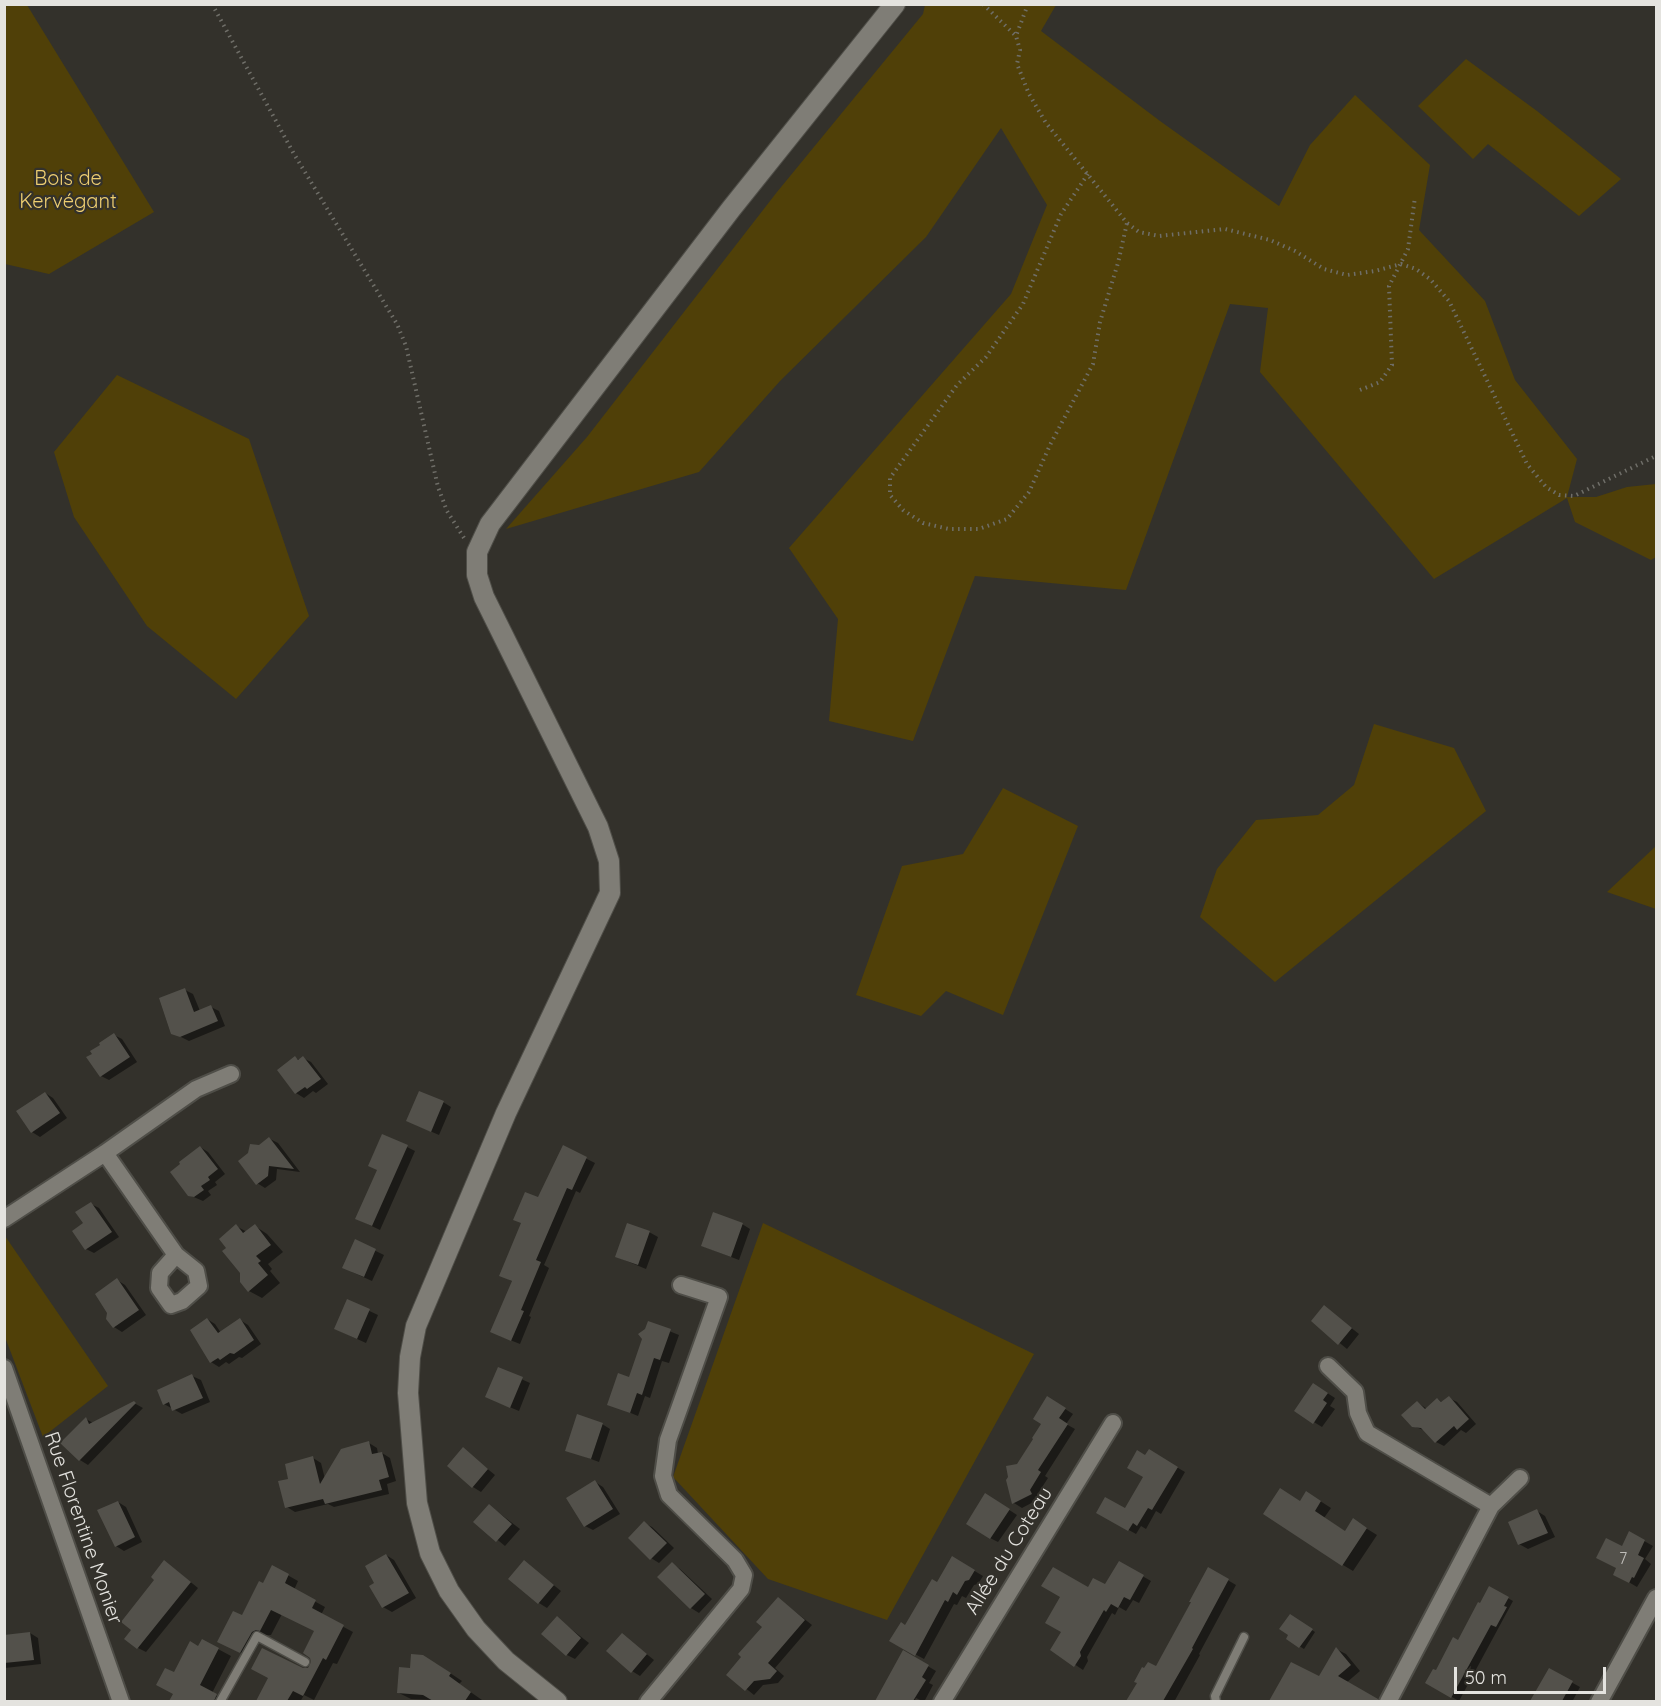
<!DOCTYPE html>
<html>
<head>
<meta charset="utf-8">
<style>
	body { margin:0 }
	#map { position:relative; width:1661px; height:1706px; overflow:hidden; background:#33312b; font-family:Quicksand,sans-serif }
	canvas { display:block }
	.frame { position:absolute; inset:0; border:6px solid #e4e3df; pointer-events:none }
	.scale { position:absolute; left:1454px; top:1667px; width:152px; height:27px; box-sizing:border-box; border:3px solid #e4e3df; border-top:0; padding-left:8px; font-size:18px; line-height:21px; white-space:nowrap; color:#e4e3df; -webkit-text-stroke:4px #33312b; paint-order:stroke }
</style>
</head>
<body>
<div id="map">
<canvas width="1661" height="1706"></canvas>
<div class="frame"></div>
<div class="scale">50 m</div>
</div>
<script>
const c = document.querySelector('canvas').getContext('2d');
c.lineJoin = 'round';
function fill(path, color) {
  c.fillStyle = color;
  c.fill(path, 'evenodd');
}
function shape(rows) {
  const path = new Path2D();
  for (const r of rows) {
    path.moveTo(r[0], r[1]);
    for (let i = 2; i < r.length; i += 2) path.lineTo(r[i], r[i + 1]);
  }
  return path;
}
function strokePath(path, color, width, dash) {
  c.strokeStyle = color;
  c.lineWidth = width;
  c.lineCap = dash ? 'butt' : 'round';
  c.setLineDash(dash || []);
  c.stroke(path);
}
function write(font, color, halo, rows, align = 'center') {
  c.font = font + ' Quicksand,sans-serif';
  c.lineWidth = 4.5;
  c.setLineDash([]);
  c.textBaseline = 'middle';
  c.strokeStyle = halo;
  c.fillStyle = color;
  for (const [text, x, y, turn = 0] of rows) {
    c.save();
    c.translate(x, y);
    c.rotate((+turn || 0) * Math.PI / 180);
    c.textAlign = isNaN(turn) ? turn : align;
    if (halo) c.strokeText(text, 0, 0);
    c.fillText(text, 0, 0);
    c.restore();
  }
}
fill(shape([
	[5,4,27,5,154,212,49,274,5,264],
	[925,5,1056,5,1041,31,1160,121,1279,206,1310,145,1355,95,1430,165,1419,230,1485,301,1515,380,1577,459,1567,497,1596,497,1627,487,1656,484,1656,557,1651,560,1575,522,1567,498,1434,579,1260,372,1268,308,1230,304,1126,590,975,576,913,741,829,721,838,619,789,548,1011,294,1047,205,1001,128,926,237,780,381,699,472,506,529,587,437,777,192,923,14],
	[1466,59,1537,111,1621,179,1579,216,1488,144,1473,159,1418,106],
	[117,375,249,439,309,616,236,699,147,626,74,517,54,452],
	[1374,724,1454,748,1486,811,1275,982,1200,917,1217,869,1256,820,1318,815,1354,785],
	[1003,788,1078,826,1003,1015,946,991,921,1016,856,995,902,866,963,854],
	[1656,846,1656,909,1607,892],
	[763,1223,1034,1354,887,1620,768,1579,673,1477],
	[5,1236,108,1386,43,1437,5,1337]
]), '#504008');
fill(shape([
	[185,990,193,994,200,1011,211,1007,219,1011,225,1026,189,1041,173,1033],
	[114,1035,122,1039,137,1062,109,1080,101,1076],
	[295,1058,300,1060,303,1058,311,1062,328,1084,316,1093,313,1091,304,1098,296,1093],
	[45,1093,53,1098,67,1118,40,1137,32,1132],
	[443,1102,451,1107,439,1135,416,1125],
	[270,1139,278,1143,300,1172,277,1169,276,1180,265,1188,257,1183,259,1147],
	[200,1147,208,1152,225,1174,215,1182,217,1185,208,1191,211,1195,203,1201,189,1195],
	[407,1147,415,1151,380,1230,357,1219],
	[563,1147,595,1163,580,1193,576,1191,544,1265,549,1268,529,1316,531,1317,520,1344,500,1336,513,1282,501,1275],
	[91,1204,99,1208,119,1237,94,1253,86,1249,85,1224],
	[742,1224,750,1229,739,1260,702,1246],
	[236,1226,247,1232,255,1226,267,1234,283,1252,268,1264,272,1269,270,1271,280,1283,262,1298,249,1291,228,1248],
	[649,1232,658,1237,646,1269,617,1257],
	[355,1241,384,1255,372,1281,352,1272],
	[117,1280,125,1285,146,1315,122,1332,114,1327],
	[348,1301,378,1315,366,1343,335,1329],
	[1325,1307,1359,1334,1347,1349,1313,1321],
	[207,1319,215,1324,221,1333,240,1320,248,1325,261,1344,242,1358,239,1357,229,1364,226,1362,219,1367,211,1362],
	[649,1323,679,1335,669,1363,662,1361,650,1398,645,1396,638,1416,609,1404,630,1379],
	[499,1369,530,1383,519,1411,495,1401],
	[192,1376,201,1380,210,1402,182,1414,164,1404],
	[1321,1389,1335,1398,1330,1406,1335,1409,1322,1427,1296,1411],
	[1048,1398,1073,1414,1066,1424,1075,1429,1045,1476,1048,1478,1037,1495,1039,1499,1022,1508,1014,1503,1008,1480,1043,1423],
	[1449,1398,1457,1402,1476,1424,1466,1433,1461,1430,1444,1446,1436,1442,1426,1431,1413,1426,1417,1402,1427,1409,1438,1399,1443,1403],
	[134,1403,143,1408,88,1465,80,1460,86,1419,93,1423],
	[602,1424,610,1429,599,1462,567,1450],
	[369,1443,377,1448,378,1454,382,1453,390,1458,396,1481,387,1484,389,1494,334,1507,328,1504,295,1512,287,1507,290,1480,313,1458,321,1463,325,1479],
	[463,1449,495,1475,481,1492,473,1487],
	[1149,1451,1185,1472,1161,1514,1156,1511,1146,1529,1141,1526,1136,1534,1098,1513,1126,1510,1145,1477,1146,1457],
	[595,1482,603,1487,620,1514,593,1530,585,1526],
	[1317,1499,1331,1508,1324,1518,1346,1532,1364,1527,1377,1535,1353,1571,1343,1565,1301,1502],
	[994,1500,1017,1515,998,1542,990,1538],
	[118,1502,126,1507,142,1542,124,1551,116,1546],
	[490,1506,520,1529,505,1546,476,1522],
	[1537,1511,1545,1516,1555,1537,1528,1549,1519,1544],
	[644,1523,652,1527,674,1548,659,1563,651,1558],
	[1630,1533,1653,1546,1645,1559,1651,1564,1637,1587,1615,1574,1622,1548],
	[386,1555,394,1560,416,1598,392,1612,383,1607,376,1583],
	[953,1558,983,1576,978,1584,974,1585,966,1598,962,1596,957,1605,954,1604,924,1659,891,1641,905,1627,938,1584],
	[525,1562,561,1591,547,1608,539,1603],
	[1119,1563,1151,1581,1139,1603,1133,1600,1126,1611,1119,1607,1115,1615,1112,1613,1087,1657,1088,1661,1083,1670,1052,1649,1089,1589,1106,1586],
	[672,1564,680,1569,712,1599,699,1613,691,1608],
	[172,1567,198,1588,146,1652,138,1648],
	[273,1567,298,1581,294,1590,325,1607,321,1615,353,1632,337,1664,333,1663,314,1700,304,1695,300,1702,258,1702,270,1678,296,1667,308,1669,312,1665,316,1631,282,1614,271,1635,267,1635,262,1638,251,1658,229,1647,242,1617,264,1585],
	[1209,1569,1236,1585,1199,1654,1200,1655,1174,1702,1135,1702,1130,1698,1156,1668],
	[1490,1588,1513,1601,1459,1701,1427,1683,1458,1642],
	[779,1599,812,1625,775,1668,784,1676,778,1683,763,1685,754,1695,728,1674,743,1657,764,1626],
	[1290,1616,1315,1632,1304,1649,1288,1639],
	[557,1618,589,1643,575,1659,567,1655],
	[30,1633,38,1638,41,1664,5,1668,4,1636],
	[623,1635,654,1660,640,1676,632,1671],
	[199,1648,218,1649,231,1656,212,1693,226,1702,181,1702,173,1697,175,1674],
	[1336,1649,1346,1654,1360,1671,1346,1683,1373,1698,1371,1702,1270,1702,1292,1664,1320,1678],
	[904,1652,936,1671,929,1683,933,1685,924,1702,916,1698,914,1702,875,1702],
	[435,1663,462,1681,459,1684,482,1700,481,1702,411,1699,399,1693,412,1670],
	[1549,1670,1580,1687,1572,1702,1532,1702]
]), '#0007');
fill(shape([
	[185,988,194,1012,211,1005,218,1021,180,1037,171,1034,159,998],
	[114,1033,130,1057,100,1077,86,1057,92,1054,90,1051,100,1045,99,1043],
	[295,1056,298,1060,303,1056,321,1079,307,1089,305,1087,295,1094,277,1070],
	[419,1091,444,1101,431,1132,406,1121],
	[45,1092,60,1113,31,1133,16,1111],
	[382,1134,408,1145,372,1226,355,1219,377,1170,368,1166],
	[269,1137,294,1169,269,1166,268,1176,256,1185,238,1161,248,1153,250,1144,259,1145],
	[563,1145,587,1157,572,1190,567,1188,536,1260,541,1262,521,1310,524,1311,511,1341,490,1332,512,1281,499,1276,521,1223,513,1220,525,1192,538,1197],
	[200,1146,218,1169,208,1177,210,1180,201,1186,204,1190,194,1197,188,1196,170,1172,180,1164,179,1162],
	[91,1202,112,1232,85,1250,72,1231,83,1223,75,1212],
	[713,1212,743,1223,731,1257,701,1246],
	[627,1223,650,1231,638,1265,615,1257],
	[236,1224,243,1233,255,1224,271,1245,256,1256,261,1261,258,1263,268,1275,248,1292,240,1282,240,1273,222,1251,226,1248,219,1239],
	[355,1239,376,1249,364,1277,342,1268],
	[117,1278,139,1310,113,1328,106,1319,107,1313,95,1294],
	[347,1299,370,1309,357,1339,334,1329],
	[1324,1305,1352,1328,1338,1345,1311,1321],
	[207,1318,218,1333,240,1318,254,1340,234,1354,230,1353,220,1360,218,1358,210,1363,190,1330],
	[648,1321,671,1329,660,1360,654,1358,642,1395,637,1393,630,1413,607,1405,618,1373,629,1377,642,1339,638,1334,645,1329],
	[498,1367,523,1377,510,1408,485,1397],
	[192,1374,203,1398,172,1411,169,1402,163,1405,157,1390],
	[1313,1383,1328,1393,1323,1400,1327,1403,1313,1424,1294,1411],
	[1047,1396,1066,1408,1059,1418,1068,1424,1038,1470,1041,1472,1030,1490,1032,1494,1012,1504,1006,1480,1008,1477,1006,1466,1017,1464,1033,1439,1032,1438,1041,1424,1033,1419],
	[1449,1396,1469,1419,1457,1430,1454,1426,1435,1443,1421,1428,1412,1427,1401,1415,1417,1401,1425,1409,1437,1398,1441,1402],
	[134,1401,136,1403,79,1461,60,1443,86,1417,89,1424],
	[577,1414,603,1423,591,1459,565,1451],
	[369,1441,372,1454,382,1452,389,1477,379,1480,382,1490,325,1504,323,1499,285,1508,278,1481,288,1479,285,1464,313,1456,320,1484,341,1449],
	[463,1447,488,1469,472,1488,447,1466],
	[1149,1449,1178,1467,1152,1510,1148,1508,1137,1526,1133,1523,1128,1531,1096,1513,1105,1497,1125,1508,1143,1477,1127,1468,1137,1450,1145,1455],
	[595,1480,613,1509,584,1527,566,1498],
	[1280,1488,1300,1501,1306,1491,1321,1501,1315,1511,1345,1531,1353,1518,1367,1528,1342,1566,1263,1514],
	[985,1493,1010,1509,990,1539,966,1524],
	[118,1501,135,1537,115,1547,97,1510],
	[489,1504,512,1524,496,1542,473,1522],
	[1537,1509,1548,1533,1518,1545,1508,1522],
	[644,1521,667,1543,650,1560,628,1538],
	[1629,1531,1645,1540,1638,1555,1644,1558,1634,1578,1632,1577,1629,1583,1613,1575,1616,1568,1596,1558,1606,1538,1622,1546],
	[386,1554,409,1593,382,1608,369,1586,374,1583,365,1566],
	[952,1556,975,1570,969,1580,965,1581,957,1595,953,1592,948,1602,945,1600,915,1656,889,1641,901,1622,905,1625,932,1579,937,1582],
	[164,1560,191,1582,137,1649,124,1639,131,1630,121,1622,154,1580,151,1577],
	[524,1560,554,1585,538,1604,508,1579],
	[1119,1561,1144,1575,1130,1600,1124,1597,1118,1608,1111,1604,1106,1612,1104,1610,1080,1652,1081,1656,1074,1667,1050,1650,1061,1632,1045,1623,1060,1597,1041,1586,1053,1567,1088,1587,1093,1578,1105,1584],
	[672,1562,705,1594,690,1609,657,1577],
	[272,1565,289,1574,285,1583,316,1600,312,1608,344,1625,326,1660,323,1658,303,1696,293,1691,287,1701,256,1701,268,1678,251,1669,262,1648,303,1668,308,1668,311,1662,310,1658,303,1653,314,1631,271,1610,260,1631,256,1630,252,1632,240,1653,217,1642,233,1611,242,1615,259,1581,263,1583],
	[1208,1567,1229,1579,1192,1648,1193,1649,1163,1701,1126,1701,1137,1683,1134,1682,1142,1667,1144,1668,1148,1662,1156,1666,1191,1602,1189,1602],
	[1489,1586,1509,1597,1504,1606,1507,1607,1496,1627,1491,1625,1451,1698,1425,1683,1433,1669,1436,1670,1453,1637,1458,1640,1478,1602,1480,1603],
	[778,1597,805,1620,768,1663,777,1671,770,1679,754,1681,745,1691,726,1675,741,1657,738,1654,762,1627,756,1622],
	[1290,1614,1313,1629,1299,1648,1286,1639,1288,1635,1279,1629],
	[557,1616,581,1638,566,1656,541,1634],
	[30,1632,34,1660,4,1663,4,1635],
	[622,1633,647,1654,631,1673,606,1651],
	[202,1639,219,1648,200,1685,217,1694,214,1701,169,1701,173,1694,156,1685,165,1668,174,1672,190,1641,198,1646],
	[1336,1647,1351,1665,1338,1676,1378,1699,1378,1701,1269,1701,1291,1662,1319,1676],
	[903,1650,929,1665,922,1677,926,1680,913,1701,875,1701],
	[411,1654,423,1655,451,1673,449,1676,471,1692,465,1701,433,1701,423,1695,397,1693,399,1667,410,1668],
	[1549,1668,1573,1681,1562,1701,1530,1701]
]), '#53514b');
const service = shape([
	[220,1702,257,1636,305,1662],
	[1216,1702,1215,1696,1244,1637]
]);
const minor = shape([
	[105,1153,176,1255,160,1273,159,1288,171,1305,182,1301,199,1286,196,1271,176,1255],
	[4,1219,105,1153,196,1089,231,1074],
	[1328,1366,1355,1392,1358,1413,1367,1433,1491,1506],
	[4,1368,121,1702],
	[648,1702,741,1589,744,1575,735,1560,669,1495,663,1476,668,1440,719,1297,681,1285],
	[942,1702,1113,1423],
	[1388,1702,1491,1506,1520,1478],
	[1599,1702,1656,1598]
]);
const tertiary = shape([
	[557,1702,506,1661,476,1629,449,1591,430,1553,417,1503,408,1393,410,1357,416,1326,506,1113,610,893,609,861,598,827,484,597,477,575,477,552,490,524,731,209,895,4]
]);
strokePath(service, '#4f4e48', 11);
strokePath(minor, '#4f4e48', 20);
strokePath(tertiary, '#4f4e48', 22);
strokePath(shape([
	[212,4,294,154,397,324,406,346,438,487,447,511,464,538],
	[983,4,1016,36],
	[1028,4,1016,36,1020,50,1017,64,1029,94,1046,123,1127,223,1139,232,1159,236,1225,229,1270,240,1295,251,1324,269,1347,275,1375,271,1401,264,1416,269,1430,279,1449,301,1527,464,1546,487,1559,495,1574,496,1656,456],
	[1088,174,1061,214,1023,304,986,357,957,385,890,478,890,495,903,510,923,523,949,529,979,529,1007,519,1029,492,1051,443,1093,364,1100,322,1118,263,1127,223],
	[1360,390,1380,382,1392,365,1389,286,1408,249,1415,197]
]), '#6f6e68', 4, [1.5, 4.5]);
strokePath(service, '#7f7d76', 8);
strokePath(minor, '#7f7d76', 16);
strokePath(tertiary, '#7f7d76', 20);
write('16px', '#c0beba', null, [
	["7",1623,1559]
]);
write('20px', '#eece70', '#33312b', [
	["Bois de",68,179],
	["Kervégant",68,202]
]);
write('20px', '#e4e3df', '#33312b', [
	["Rue Florentine Monier",83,1528,71],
	["Allée du Coteau",1009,1551,-58]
]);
</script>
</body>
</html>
